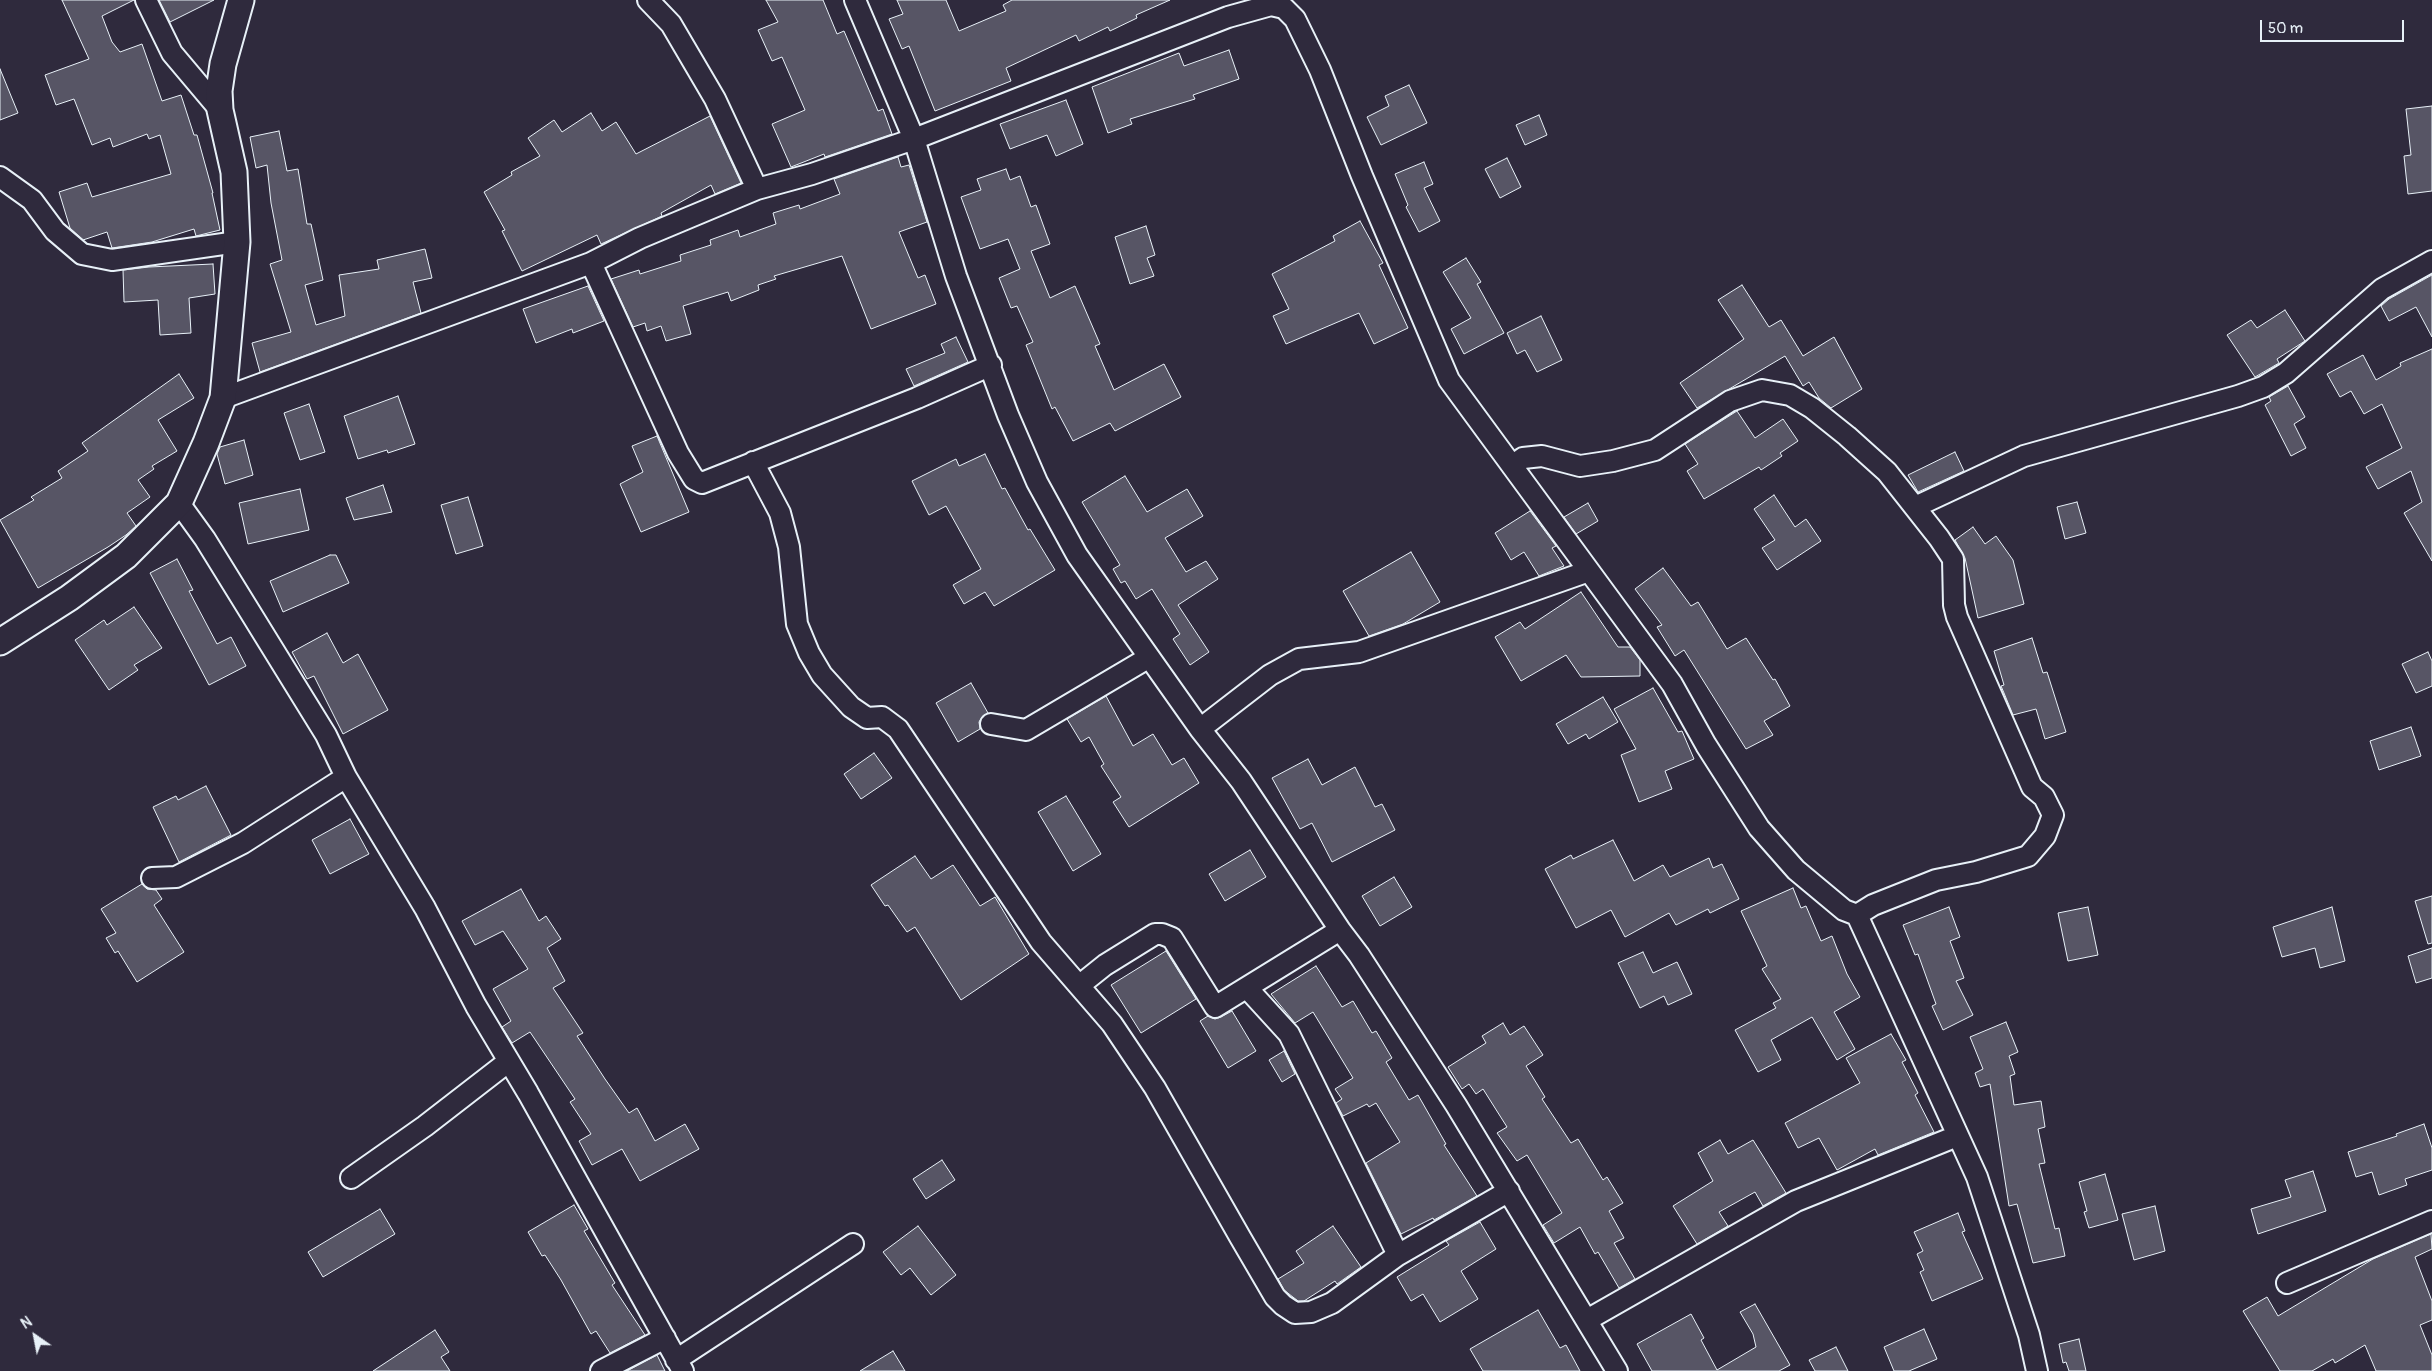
<!DOCTYPE html>
<html>
<head>
<meta charset="utf-8">
<style>
	body { margin:0 }
	#map { position:relative; width:2432px; height:1371px; overflow:hidden; background:#2f2a3d; font-family:Pangolin,sans-serif }
	canvas { display:block }
	.north { position:absolute; left:10px; top:1311px; width:50px; height:50px; -webkit-text-stroke:4px #2f2a3d; paint-order:stroke; rotate:327deg; font-size:14px; font-weight:700; line-height:20px; text-align:center; color:#e8f1f8 }
	.north::after { content:''; display:block; margin:auto; width:18px; height:22px; background:#e8f1f8; clip-path:polygon(50% 0,100% 100%,50% 72%,0 100%) }
	.scale { position:absolute; left:2260px; top:20px; width:144px; height:22px; box-sizing:border-box; border:2px solid #e8f1f8; border-top:0; padding-left:6px; font-size:15px; line-height:18px; white-space:nowrap; color:#e8f1f8; -webkit-text-stroke:4px #2f2a3d; paint-order:stroke }
</style>
</head>
<body>
<div id="map">
<canvas width="2432" height="1371"></canvas>
<div class="north">N</div>
<div class="scale">50 m</div>
</div>
<script>
const c = document.querySelector('canvas').getContext('2d');
c.lineJoin = 'round';
function fill(path, color) {
  c.fillStyle = color;
  c.fill(path, 'evenodd');
}
function shape(rows) {
  const path = new Path2D();
  for (const r of rows) {
    path.moveTo(r[0], r[1]);
    for (let i = 2; i < r.length; i += 2) path.lineTo(r[i], r[i + 1]);
  }
  return path;
}
function strokePath(path, color, width, dash) {
  c.strokeStyle = color;
  c.lineWidth = width;
  c.lineCap = dash ? 'butt' : 'round';
  c.setLineDash(dash || []);
  c.stroke(path);
}
const building = shape([
	[62,0,134,0,102,16,112,42,120,52,142,44,162,101,181,95,194,135,197,135,213,193,212,193,220,230,196,236,194,229,152,242,112,248,107,232,83,240,70,228,59,192,87,183,92,197,171,174,160,135,149,139,147,134,113,147,110,138,92,145,74,99,56,105,45,75,89,59,62,0],
	[159,0,214,0,170,22,159,0],
	[766,0,823,0,837,34,844,31,878,111,883,109,892,134,825,157,824,154,791,167,772,124,805,110,782,57,772,61,758,30,778,22,766,0],
	[897,0,946,0,959,31,1006,11,1003,5,1012,0,1170,0,1136,15,1137,18,1110,31,1108,27,1079,41,1076,35,1006,68,1011,81,935,111,909,46,902,49,889,19,903,14,897,0],
	[1229,50,1239,79,1193,95,1195,99,1130,119,1132,124,1108,133,1092,87,1179,53,1184,66,1229,50],
	[0,69,18,113,0,120,0,69],
	[1409,85,1427,123,1381,145,1367,117,1389,106,1385,96,1409,85],
	[1066,100,1083,144,1056,156,1047,135,1010,149,1000,124,1066,100],
	[2432,106,2432,191,2408,194,2404,156,2411,155,2406,109,2432,106],
	[591,113,602,131,616,122,636,154,710,116,741,183,715,194,711,185,661,213,662,216,601,244,597,235,522,271,502,231,505,230,484,192,512,175,511,172,540,156,528,138,554,120,562,132,591,113],
	[1539,115,1547,135,1525,145,1516,125,1539,115],
	[279,131,287,171,298,169,307,224,311,224,323,280,305,285,316,325,345,316,339,275,379,269,377,260,425,249,432,278,413,282,421,313,260,372,252,343,291,332,270,264,282,260,271,203,267,165,256,168,250,137,279,131],
	[898,157,901,167,909,165,927,222,899,232,918,278,925,275,936,304,871,329,842,256,774,276,776,279,758,285,759,290,731,301,728,292,683,306,691,334,666,341,661,326,647,331,645,323,633,327,611,279,639,270,640,274,681,261,680,255,711,245,710,240,738,230,740,237,776,224,773,213,799,205,800,209,840,194,834,179,898,157],
	[1507,158,1521,187,1500,198,1485,169,1507,158],
	[1424,162,1433,184,1424,188,1440,221,1419,232,1406,207,1408,205,1395,174,1424,162],
	[1006,169,1010,180,1020,176,1031,207,1036,205,1050,244,1031,251,1050,298,1075,286,1100,344,1095,346,1114,390,1164,364,1181,397,1115,431,1110,423,1073,441,1055,407,1052,409,1026,345,1033,342,1017,306,1011,308,999,278,1020,269,1008,239,980,249,961,197,981,190,977,179,1006,169],
	[1360,221,1383,263,1379,265,1408,328,1374,344,1359,313,1286,344,1273,316,1289,309,1272,274,1335,241,1333,236,1360,221],
	[1146,226,1155,255,1147,258,1154,276,1130,284,1115,237,1146,226],
	[1466,258,1481,282,1477,284,1504,333,1464,354,1451,329,1471,318,1443,272,1466,258],
	[213,264,215,294,189,298,191,333,160,335,158,300,124,302,123,270,149,267,213,264],
	[2432,275,2432,337,2416,307,2389,321,2381,306,2389,299,2432,275],
	[1742,285,1769,327,1781,320,1803,356,1834,337,1862,389,1831,408,1819,398,1809,382,1803,386,1785,356,1697,408,1680,383,1744,339,1718,300,1742,285],
	[588,286,604,321,573,333,572,329,536,343,523,309,588,286],
	[2285,310,2305,341,2277,359,2279,363,2255,377,2227,335,2251,320,2257,328,2285,310],
	[1541,316,1562,360,1537,372,1525,350,1517,354,1507,333,1541,316],
	[956,337,968,362,914,386,906,369,945,353,941,344,956,337],
	[2432,349,2432,561,2404,513,2422,502,2411,471,2378,489,2366,467,2402,448,2382,404,2364,414,2351,391,2340,397,2327,374,2363,355,2376,380,2401,366,2400,363,2432,349],
	[179,374,194,398,158,420,177,451,152,466,154,469,138,480,150,497,127,513,136,526,126,535,108,547,38,588,0,520,34,500,31,497,62,478,58,471,88,451,82,443,179,374],
	[2288,386,2305,417,2294,424,2306,448,2291,456,2265,405,2271,401,2269,397,2288,386],
	[398,396,415,444,388,453,387,450,358,459,344,416,398,396],
	[309,404,325,452,300,460,284,413,309,404],
	[1737,411,1755,438,1783,419,1798,441,1780,453,1782,456,1761,470,1759,467,1704,499,1687,471,1698,464,1685,444,1737,411],
	[657,436,689,512,641,532,620,484,643,472,632,446,657,436],
	[244,440,253,475,225,484,217,454,220,447,244,440],
	[1955,452,1964,471,1918,492,1908,475,1955,452],
	[985,454,1002,489,1005,488,1028,530,1030,529,1055,570,994,606,985,592,964,604,953,585,981,569,946,506,929,515,912,481,956,459,959,466,985,454],
	[1125,476,1147,512,1187,489,1203,516,1165,538,1186,572,1206,561,1218,579,1178,605,1209,652,1190,665,1173,639,1180,634,1152,589,1136,599,1125,581,1121,583,1113,569,1120,565,1082,502,1125,476],
	[383,485,392,512,354,520,346,498,383,485],
	[300,489,309,530,248,544,239,503,300,489],
	[1774,495,1795,527,1806,519,1821,541,1777,570,1762,548,1775,540,1754,509,1774,495],
	[468,497,483,546,456,554,441,505,468,497],
	[2077,502,2086,533,2065,539,2057,507,2077,502],
	[1588,503,1598,521,1576,534,1564,517,1588,503],
	[1530,511,1556,546,1552,548,1564,566,1539,576,1524,552,1511,560,1495,533,1530,511],
	[1973,527,1985,544,1996,536,2013,560,2024,604,1978,618,1965,558,1955,540,1973,527],
	[1411,552,1440,602,1403,624,1369,636,1343,591,1411,552],
	[330,555,336,555,349,583,283,612,270,581,330,555],
	[177,559,193,590,189,591,217,644,231,637,246,666,209,685,150,573,177,559],
	[1663,568,1691,606,1698,602,1727,649,1746,638,1773,680,1775,679,1790,706,1764,721,1773,735,1746,749,1684,650,1675,656,1657,627,1662,625,1635,589,1663,568],
	[1581,592,1618,647,1630,647,1640,660,1640,676,1581,677,1566,655,1521,681,1495,637,1520,622,1525,629,1581,592],
	[134,607,162,648,134,665,138,670,109,690,75,640,104,620,107,625,134,607],
	[327,633,343,663,358,654,388,710,343,734,314,676,307,679,292,652,327,633],
	[2032,638,2043,673,2047,672,2066,732,2045,739,2036,709,2013,715,2004,693,2001,686,2004,685,1994,651,2032,638],
	[2428,652,2432,661,2432,686,2416,693,2402,664,2428,652],
	[971,683,988,713,982,717,979,722,980,729,958,742,936,703,971,683],
	[1653,688,1678,732,1682,731,1694,759,1665,771,1672,789,1639,802,1621,755,1636,749,1614,709,1653,688],
	[1106,696,1133,746,1153,734,1172,765,1184,758,1199,783,1129,827,1113,802,1121,797,1101,766,1104,764,1089,737,1081,742,1067,719,1106,696],
	[1603,697,1618,722,1589,739,1586,734,1568,744,1556,724,1603,697],
	[2411,727,2421,756,2379,770,2370,741,2411,727],
	[874,753,892,778,861,799,844,774,874,753],
	[1308,759,1322,785,1355,767,1375,807,1382,804,1395,830,1332,862,1312,823,1300,829,1272,778,1308,759],
	[206,786,231,835,179,862,153,807,176,796,178,800,206,786],
	[1066,796,1101,854,1073,871,1038,812,1066,796],
	[350,819,369,854,330,874,312,840,350,819],
	[1613,840,1634,881,1663,865,1670,877,1709,858,1713,868,1722,864,1739,899,1710,913,1708,909,1676,925,1669,913,1625,937,1611,910,1576,928,1545,869,1571,855,1573,859,1613,840],
	[1250,850,1266,877,1225,901,1209,874,1250,850],
	[915,856,931,879,953,865,980,906,995,897,1029,954,961,1000,915,927,907,932,888,905,885,906,871,885,915,856],
	[1394,877,1412,907,1380,926,1362,896,1394,877],
	[142,884,147,889,156,890,162,899,154,905,184,952,137,982,118,951,115,953,106,938,116,933,101,909,142,884],
	[1793,888,1801,908,1806,906,1821,941,1832,936,1847,974,1860,997,1834,1012,1855,1049,1837,1060,1812,1017,1771,1040,1781,1060,1758,1072,1735,1030,1776,1008,1773,1003,1781,999,1762,969,1767,966,1741,911,1793,888],
	[521,889,539,921,546,916,561,939,547,948,565,981,553,988,583,1033,577,1036,605,1079,629,1113,637,1108,655,1141,685,1124,699,1149,640,1181,622,1149,592,1165,579,1141,591,1134,570,1102,575,1099,530,1032,512,1043,502,1027,511,1021,493,989,528,969,503,931,475,945,462,921,521,889],
	[2432,896,2432,943,2428,944,2415,901,2432,896],
	[1949,907,1960,937,1950,941,1964,978,1956,981,1973,1015,1943,1030,1932,1006,1936,1004,1918,954,1915,955,1903,925,1949,907],
	[2088,907,2098,955,2068,961,2058,913,2088,907],
	[2332,907,2345,961,2320,968,2315,948,2282,957,2273,927,2332,907],
	[2432,948,2432,978,2416,983,2408,956,2432,948],
	[1166,951,1196,999,1141,1033,1111,985,1166,951],
	[1643,952,1653,973,1677,962,1692,994,1668,1005,1664,996,1640,1008,1618,963,1643,952],
	[1316,966,1342,1007,1353,1001,1372,1033,1376,1031,1392,1058,1386,1062,1409,1100,1418,1095,1446,1144,1444,1145,1477,1196,1434,1220,1433,1218,1401,1234,1366,1163,1400,1142,1376,1103,1369,1107,1367,1104,1343,1116,1336,1103,1342,1099,1335,1089,1353,1078,1313,1012,1295,1023,1271,994,1316,966],
	[1232,1011,1256,1051,1228,1068,1200,1021,1208,1016,1215,1019,1221,1017,1232,1011],
	[2006,1022,2018,1052,2009,1056,2015,1074,2010,1076,2014,1105,2041,1101,2045,1127,2038,1129,2045,1163,2039,1164,2055,1229,2059,1228,2065,1256,2033,1263,2017,1204,2009,1206,1990,1084,1980,1087,1975,1073,1983,1069,1970,1037,2006,1022],
	[1503,1023,1510,1035,1524,1026,1543,1055,1526,1066,1545,1097,1542,1099,1571,1143,1578,1139,1603,1180,1607,1177,1623,1203,1609,1211,1624,1238,1614,1243,1635,1279,1619,1288,1598,1252,1595,1254,1580,1227,1554,1243,1543,1225,1562,1213,1527,1155,1517,1161,1497,1133,1507,1127,1483,1089,1476,1094,1469,1084,1462,1089,1448,1067,1486,1043,1482,1036,1503,1023],
	[1891,1034,1906,1060,1902,1062,1918,1093,1915,1095,1934,1132,1878,1155,1875,1149,1837,1170,1819,1138,1798,1148,1785,1123,1860,1083,1846,1058,1891,1034],
	[1284,1051,1295,1074,1282,1082,1269,1060,1284,1051],
	[2424,1124,2432,1148,2432,1170,2405,1179,2407,1185,2379,1195,2372,1172,2356,1177,2348,1152,2397,1136,2396,1134,2424,1124],
	[1720,1140,1728,1154,1753,1140,1786,1193,1763,1206,1755,1192,1719,1212,1728,1226,1697,1244,1673,1206,1713,1181,1698,1153,1720,1140],
	[942,1160,955,1180,926,1199,913,1179,942,1160],
	[2313,1171,2326,1211,2258,1234,2251,1209,2291,1197,2285,1180,2313,1171],
	[2105,1174,2118,1220,2089,1228,2084,1212,2087,1211,2079,1182,2105,1174],
	[574,1205,588,1229,584,1231,615,1283,612,1285,645,1335,610,1353,596,1331,591,1334,561,1280,545,1255,542,1256,528,1232,574,1205],
	[2155,1206,2165,1251,2134,1260,2122,1214,2155,1206],
	[380,1209,395,1234,323,1277,308,1252,380,1209],
	[1958,1213,1965,1231,1962,1232,1983,1279,1932,1301,1920,1272,1924,1270,1917,1254,1923,1251,1914,1232,1958,1213],
	[1480,1222,1496,1249,1461,1271,1478,1299,1440,1322,1423,1294,1411,1301,1397,1277,1449,1245,1446,1241,1480,1222],
	[918,1226,956,1275,931,1295,910,1268,901,1275,883,1252,918,1226],
	[1333,1226,1361,1267,1337,1284,1335,1281,1304,1301,1298,1301,1284,1290,1278,1279,1304,1263,1296,1251,1333,1226],
	[2431,1234,2432,1249,2415,1257,2432,1301,2432,1320,2420,1325,2432,1355,2432,1371,2376,1371,2365,1345,2335,1363,2333,1359,2312,1371,2280,1371,2243,1311,2267,1297,2278,1316,2373,1259,2431,1234],
	[1755,1304,1790,1365,1779,1371,1652,1371,1637,1344,1691,1314,1704,1338,1701,1340,1717,1370,1756,1347,1753,1334,1740,1312,1755,1304],
	[1538,1310,1560,1348,1566,1345,1580,1371,1483,1371,1470,1349,1538,1310],
	[1924,1329,1937,1359,1909,1371,1894,1371,1884,1347,1924,1329],
	[435,1330,449,1352,441,1357,450,1371,373,1371,435,1330],
	[2079,1339,2086,1371,2069,1371,2066,1362,2063,1363,2059,1344,2079,1339],
	[1836,1347,1848,1371,1815,1371,1809,1360,1836,1347],
	[893,1351,905,1371,860,1371,893,1351],
	[657,1355,665,1371,627,1371,657,1355]
]);
fill(building, '#575565');
strokePath(building, '#e8f1f8', 1);
const minor = shape([
	[146,0,172,53,220,110],
	[648,0,671,24,715,99,757,189],
	[855,0,914,139,956,276,1008,415,1037,482,1077,555,1200,729,1241,781,1340,930,1359,955,1456,1105,1617,1371],
	[0,177,32,200,55,231,82,254,112,260,237,242],
	[591,263,678,453,694,479,702,483,917,398,991,365],
	[223,398,591,263,640,238,757,189,812,174,914,139,1228,17,1271,5,1284,8,1295,19,1320,70,1362,176,1449,380,1672,684,1706,745,1759,828,1796,870,1844,910,1857,915,1977,1177,2029,1335,2037,1371],
	[753,462,780,513,789,547,797,624,809,653,822,675,851,707,867,718,882,717,898,729,1041,942,1112,1024,1155,1088,1240,1237,1275,1297,1283,1305,1295,1313,1311,1312,1332,1303,1398,1255,1509,1191],
	[1512,466,1523,458,1542,456,1580,466,1613,461,1655,450,1730,401,1762,390,1790,395,1812,408,1847,436,1887,472,1939,538,1953,559,1954,605,1957,617,2032,787,2044,797,2053,815,2045,836,2028,856,1976,872,1936,880,1873,905,1857,915],
	[179,503,205,539,326,735,346,777,425,908,476,1006,528,1093,683,1371],
	[1915,507,2024,456,2238,396,2263,387,2286,373,2382,289,2432,261],
	[991,724,1026,730,1148,658],
	[1200,729,1270,675,1299,659,1359,652,1589,571],
	[152,878,176,877,243,843,346,777],
	[1080,985,1105,965,1155,934,1162,934,1172,938,1215,1007,1340,930],
	[1247,988,1289,1034,1398,1255],
	[351,1178,425,1126,509,1061],
	[2287,1283,2432,1221],
	[1587,1320,1796,1201,1957,1136],
	[676,1360,853,1244],
	[601,1371,665,1338]
]);
const tertiary = shape([
	[0,642,69,598,126,556,179,503,206,443,223,398,237,242,234,172,220,110,219,91,223,64,241,0]
]);
strokePath(minor, '#e8f1f8', 24);
strokePath(tertiary, '#e8f1f8', 29);
strokePath(minor, '#2f2a3d', 20);
strokePath(tertiary, '#2f2a3d', 25);
</script>
</body>
</html>
